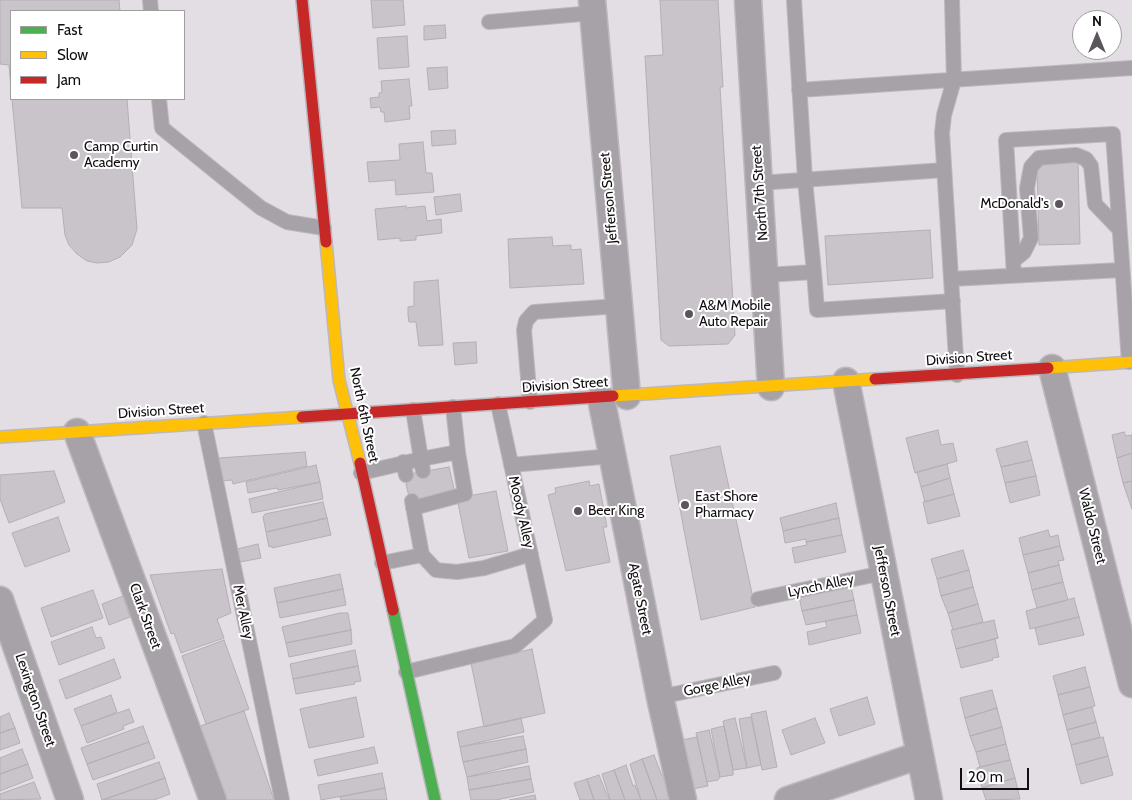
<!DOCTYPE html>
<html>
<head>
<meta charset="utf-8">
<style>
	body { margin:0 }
	#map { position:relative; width:1132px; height:800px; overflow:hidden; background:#e3dde4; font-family:Cabin,sans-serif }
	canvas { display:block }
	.legend { position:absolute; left:10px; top:10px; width:175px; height:90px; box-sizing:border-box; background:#fff; border:1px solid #a09ea0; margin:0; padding:6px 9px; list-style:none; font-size:15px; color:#110d11 }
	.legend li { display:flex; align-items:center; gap:10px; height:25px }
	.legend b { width:25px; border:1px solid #a09ea0 }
	.north { position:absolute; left:1072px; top:10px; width:50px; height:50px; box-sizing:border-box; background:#fff; border:1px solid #a09ea0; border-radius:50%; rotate:0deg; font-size:14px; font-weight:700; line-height:20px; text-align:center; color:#110d11 }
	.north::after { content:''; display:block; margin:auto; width:18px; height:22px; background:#5a565b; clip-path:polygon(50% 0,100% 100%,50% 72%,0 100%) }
	.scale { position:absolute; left:960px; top:768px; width:69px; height:22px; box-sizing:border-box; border:2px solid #110d11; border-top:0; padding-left:6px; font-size:15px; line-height:18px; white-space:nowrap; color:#110d11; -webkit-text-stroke:4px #fff; paint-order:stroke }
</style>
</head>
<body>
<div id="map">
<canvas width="1132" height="800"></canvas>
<ul class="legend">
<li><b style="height:6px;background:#4caf50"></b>Fast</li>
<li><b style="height:6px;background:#ffc107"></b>Slow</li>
<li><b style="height:6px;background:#c62828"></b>Jam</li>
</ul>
<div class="north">N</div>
<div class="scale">20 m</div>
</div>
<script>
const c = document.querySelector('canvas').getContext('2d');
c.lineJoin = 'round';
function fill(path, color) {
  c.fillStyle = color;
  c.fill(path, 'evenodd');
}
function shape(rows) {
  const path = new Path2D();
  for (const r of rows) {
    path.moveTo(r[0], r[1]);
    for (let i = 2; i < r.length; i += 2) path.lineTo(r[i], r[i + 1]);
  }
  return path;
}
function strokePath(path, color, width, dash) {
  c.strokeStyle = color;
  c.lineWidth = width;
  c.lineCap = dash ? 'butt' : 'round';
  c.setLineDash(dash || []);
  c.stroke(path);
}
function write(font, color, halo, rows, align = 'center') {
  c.font = font + ' Cabin,sans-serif';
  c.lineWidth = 4;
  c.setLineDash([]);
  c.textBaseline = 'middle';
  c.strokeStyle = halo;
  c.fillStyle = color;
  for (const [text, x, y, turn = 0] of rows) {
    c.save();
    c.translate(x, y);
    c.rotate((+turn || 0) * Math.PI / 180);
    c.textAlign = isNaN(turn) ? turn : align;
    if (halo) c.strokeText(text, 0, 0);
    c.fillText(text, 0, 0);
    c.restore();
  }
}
const building = shape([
	[0,0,119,0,120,11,11,11,11,89,9,65,0,64,0,0],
	[371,0,403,0,405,25,373,28,371,0],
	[660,0,718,0,723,87,720,87,735,335,728,344,669,346,661,340,645,56,663,55,660,0],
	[445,25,446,38,424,40,424,26,445,25],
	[407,36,409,67,379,69,377,38,407,36],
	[447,67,448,88,429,90,427,68,447,67],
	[409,79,412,106,409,106,410,119,385,122,384,112,381,112,380,107,371,108,370,98,379,97,379,93,382,92,381,81,409,79],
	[12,99,127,99,137,229,132,245,120,257,109,262,97,263,87,261,77,254,69,245,65,235,62,208,22,208,12,99],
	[455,130,456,144,432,146,431,131,455,130],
	[423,142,426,173,432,173,434,192,396,195,395,180,369,182,367,162,400,160,399,144,423,142],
	[1078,162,1080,244,1039,245,1037,163,1078,162],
	[460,194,462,211,436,215,434,197,460,194],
	[406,206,406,208,425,206,427,221,441,219,442,233,416,236,416,240,400,241,400,238,378,240,375,209,406,206],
	[930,230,933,278,828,285,825,236,930,230],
	[552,237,553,246,571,245,571,250,581,249,584,284,510,288,508,239,552,237],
	[438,280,443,345,419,346,416,322,409,322,408,315,408,307,414,306,414,282,438,280],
	[476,342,477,363,455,365,453,343,476,342],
	[938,430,941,445,953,443,957,461,915,473,906,438,938,430],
	[1124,432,1126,436,1132,435,1132,453,1117,458,1112,435,1124,432],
	[1027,441,1032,460,1001,467,996,449,1027,441],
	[720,446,755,607,701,620,670,456,720,446],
	[305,452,307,466,233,484,232,480,221,481,219,458,305,452],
	[1132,453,1132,481,1123,483,1117,458,1132,453],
	[1032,460,1036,476,1005,483,1001,467,1032,460],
	[947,464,950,478,921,487,917,472,947,464],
	[316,465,320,482,278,490,277,488,248,493,246,482,316,465],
	[449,467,455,493,410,501,404,475,449,467],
	[54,471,65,502,9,523,0,499,0,475,54,471],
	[1036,476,1040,495,1010,503,1005,483,1036,476],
	[950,478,954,494,925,502,921,487,950,478],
	[589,481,590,486,599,484,607,527,603,527,610,562,566,571,548,495,556,493,555,488,589,481],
	[1132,481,1132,509,1123,483,1132,481],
	[320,482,323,499,252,513,249,499,320,482],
	[496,491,508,551,469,558,457,498,496,491],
	[954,494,960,516,928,524,923,502,954,494],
	[323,502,327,518,266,532,263,517,265,514,323,502],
	[836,503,839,518,783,531,780,518,836,503],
	[58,517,70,551,25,567,12,533,58,517],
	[327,518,331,535,272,548,272,546,269,547,266,532,327,518],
	[839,518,842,535,806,542,806,539,785,543,783,531,839,518],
	[1048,530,1050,537,1058,535,1060,546,1023,555,1019,538,1048,530],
	[842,535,846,552,795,563,792,548,807,545,806,542,842,535],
	[258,544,261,558,240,562,237,549,258,544],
	[1060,546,1064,560,1058,561,1059,565,1028,573,1023,555,1060,546],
	[963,550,969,570,937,579,931,559,963,550],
	[1059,565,1063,582,1032,590,1028,573,1059,565],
	[222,569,231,613,217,619,224,638,181,653,174,633,171,634,150,575,222,569],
	[969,570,973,587,941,596,937,579,969,570],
	[340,574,343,589,277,603,274,588,340,574],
	[850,582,854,600,802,611,799,596,850,582],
	[1063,582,1068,600,1037,608,1032,590,1063,582],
	[973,587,978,604,948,613,941,596,973,587],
	[343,589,346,605,280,618,277,603,343,589],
	[93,590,103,618,51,637,41,608,93,590],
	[123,596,130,617,109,625,102,604,123,596],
	[1074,598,1079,617,1030,629,1026,611,1074,598],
	[854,600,857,615,806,625,802,611,854,600],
	[978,604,983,622,953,630,948,613,978,604],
	[340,613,348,613,351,630,286,643,282,627,340,613],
	[857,615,861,633,809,645,807,632,827,627,825,621,857,615],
	[1079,617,1084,635,1039,645,1035,628,1079,617],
	[994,620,998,638,956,649,951,630,994,620],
	[92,627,96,638,101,637,105,648,59,665,51,642,92,627],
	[351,630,352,644,289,657,286,643,351,630],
	[998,638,995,639,999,657,992,658,993,660,961,668,956,649,998,638],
	[224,640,249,709,206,724,182,656,224,640],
	[532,649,545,713,484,727,471,663,532,649],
	[355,650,358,666,293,679,290,664,355,650],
	[114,659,121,678,66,699,59,680,114,659],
	[358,666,361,681,354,682,355,684,296,694,293,679,358,666],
	[1085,667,1090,687,1058,695,1053,676,1085,667],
	[1090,687,1095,706,1063,715,1058,695,1090,687],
	[992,690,997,708,965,718,960,698,992,690],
	[111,695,117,712,81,726,74,709,111,695],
	[356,697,364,737,309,748,300,709,356,697],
	[867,697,875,724,839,736,830,709,867,697],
	[1092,707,1096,722,1067,730,1063,715,1092,707],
	[997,708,1002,727,970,736,965,718,997,708],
	[129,709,134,722,123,726,124,729,87,743,81,726,129,709],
	[244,711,274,800,227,800,200,726,244,711],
	[766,711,777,767,762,770,751,714,766,711],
	[9,713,15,728,0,733,0,717,9,713],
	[751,717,761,765,747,768,739,719,751,717],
	[521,718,524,732,460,747,457,732,521,718],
	[735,718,747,768,733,770,723,721,735,718],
	[815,718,825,743,791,755,782,730,815,718],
	[1096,722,1100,737,1071,745,1067,730,1096,722],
	[143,726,149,742,87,764,81,748,143,726],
	[724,726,733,770,733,775,720,777,711,729,724,726],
	[1002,727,1006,744,976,752,970,736,1002,727],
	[15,728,20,743,0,750,0,733,15,728],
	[709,730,720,777,718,780,707,782,696,733,709,730],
	[523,736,526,749,463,762,460,747,523,736],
	[697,737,708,786,692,789,682,740,697,737],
	[1103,737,1108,756,1076,765,1071,745,1103,737],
	[149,742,155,758,93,780,87,764,149,742],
	[1006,744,1010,760,980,767,976,752,1006,744],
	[374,747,378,763,318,776,314,760,374,747],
	[22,749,28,764,0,774,0,758,22,749],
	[526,749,528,762,467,777,463,762,526,749],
	[654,755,662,776,665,775,674,800,657,800,642,759,654,755],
	[1108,756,1113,775,1081,784,1076,765,1108,756],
	[642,759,657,800,641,800,630,764,642,759],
	[1010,760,1015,778,982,788,977,768,1010,760],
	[159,762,165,778,102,800,97,784,159,762],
	[28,764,33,778,0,791,0,774,28,764],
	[626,765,633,786,635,785,641,800,625,800,614,770,626,765],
	[529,766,531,779,469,790,467,777,529,766],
	[614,770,625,800,610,800,602,774,614,770],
	[382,773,385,788,321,800,318,785,382,773],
	[599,775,607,795,610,800,594,800,587,779,599,775],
	[165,778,170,794,154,800,103,800,165,778],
	[1015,778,1020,799,986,800,982,788,1015,778],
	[531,779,534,792,496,800,471,800,469,790,531,779],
	[587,779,594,800,580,800,574,783,587,779],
	[34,782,41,799,0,800,0,794,34,782],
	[385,788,387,800,341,800,340,797,385,788],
	[535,795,536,800,509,800,535,795]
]);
fill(building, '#c8c4c9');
strokePath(building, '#b4afb4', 1);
const lane = shape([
	[150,0,151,11],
	[794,0,805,180,814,272],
	[952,0,954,80,944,115,942,133,957,375],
	[489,22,593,13],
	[799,90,1132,68],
	[159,99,162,128,231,184,261,208,287,222,324,228],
	[759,183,944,170],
	[1013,261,1024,252,1031,238,1027,188,1031,167,1039,158,1076,155,1086,159,1091,166,1095,204,1119,229],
	[766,275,814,272,817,310,953,301],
	[1014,275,1006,140,1113,134,1129,362],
	[951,279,1121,270],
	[530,402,524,330,526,321,534,312,619,306],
	[413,410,421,459,458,452,453,407],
	[204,423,282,800],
	[403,462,406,475],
	[511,465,612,456],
	[361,473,421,459,423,471],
	[412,501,422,555],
	[413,508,465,494,458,452],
	[382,563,422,555,436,570,457,572,484,568,531,554],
	[758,599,883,573],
	[406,672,515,646,545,620,498,404],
	[660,697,774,673]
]);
const street = shape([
	[592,0,627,396],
	[748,0,771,387],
	[1052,368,1132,684],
	[846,381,929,800],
	[601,398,660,697,683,800],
	[77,432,213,800],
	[0,600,70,800],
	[788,800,920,755]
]);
const fast = shape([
	[393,610,435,800]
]);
const slow = shape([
	[326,242,339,380,360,463],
	[1048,368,1132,362],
	[613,396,875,379],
	[0,437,302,417]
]);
const jam = shape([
	[302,0,326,242],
	[875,379,1048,368],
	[302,417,613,396],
	[360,463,393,610]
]);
strokePath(lane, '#bcb8bd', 16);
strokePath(street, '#bcb8bd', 29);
strokePath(fast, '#bcb8bd', 14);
strokePath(slow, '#bcb8bd', 14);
strokePath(jam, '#bcb8bd', 14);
strokePath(lane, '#a7a1a8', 14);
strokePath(street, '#a7a1a8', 26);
strokePath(fast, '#4caf50', 11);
strokePath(slow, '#ffc107', 11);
strokePath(jam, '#c62828', 11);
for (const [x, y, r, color] of [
	[74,155,5,"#5a565b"],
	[1059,204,5,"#5a565b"],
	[689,314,5,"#5a565b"],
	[685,505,5,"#5a565b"],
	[578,511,5,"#5a565b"]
]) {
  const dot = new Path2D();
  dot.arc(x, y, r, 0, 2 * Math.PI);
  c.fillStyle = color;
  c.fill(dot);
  strokePath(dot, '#fff', 2);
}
write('14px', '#110d11', '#fff', [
	["Camp Curtin",84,147],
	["Academy",84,163],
	["McDonald's",1049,204,"right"],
	["A&M Mobile",699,306],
	["Auto Repair",699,322],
	["East Shore",695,497],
	["Pharmacy",695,513],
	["Beer King",588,511]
], 'left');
write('14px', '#110d11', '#fff', [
	["North 7th Street",760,193,-94],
	["Jefferson Street",609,198,-95],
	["Division Street",969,358,-4],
	["Division Street",565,385,-4],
	["Division Street",161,411,-4],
	["North 6th Street",364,415,78],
	["Moody Alley",521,512,77],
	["Waldo Street",1092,526,76],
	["Lynch Alley",821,586,-12],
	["Jefferson Street",887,591,79],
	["Agate Street",640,599,79],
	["Mer Alley",243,612,78],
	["Clark Street",145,616,70],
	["Gorge Alley",717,685,-12],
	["Lexington Street",35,700,71]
]);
</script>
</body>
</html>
